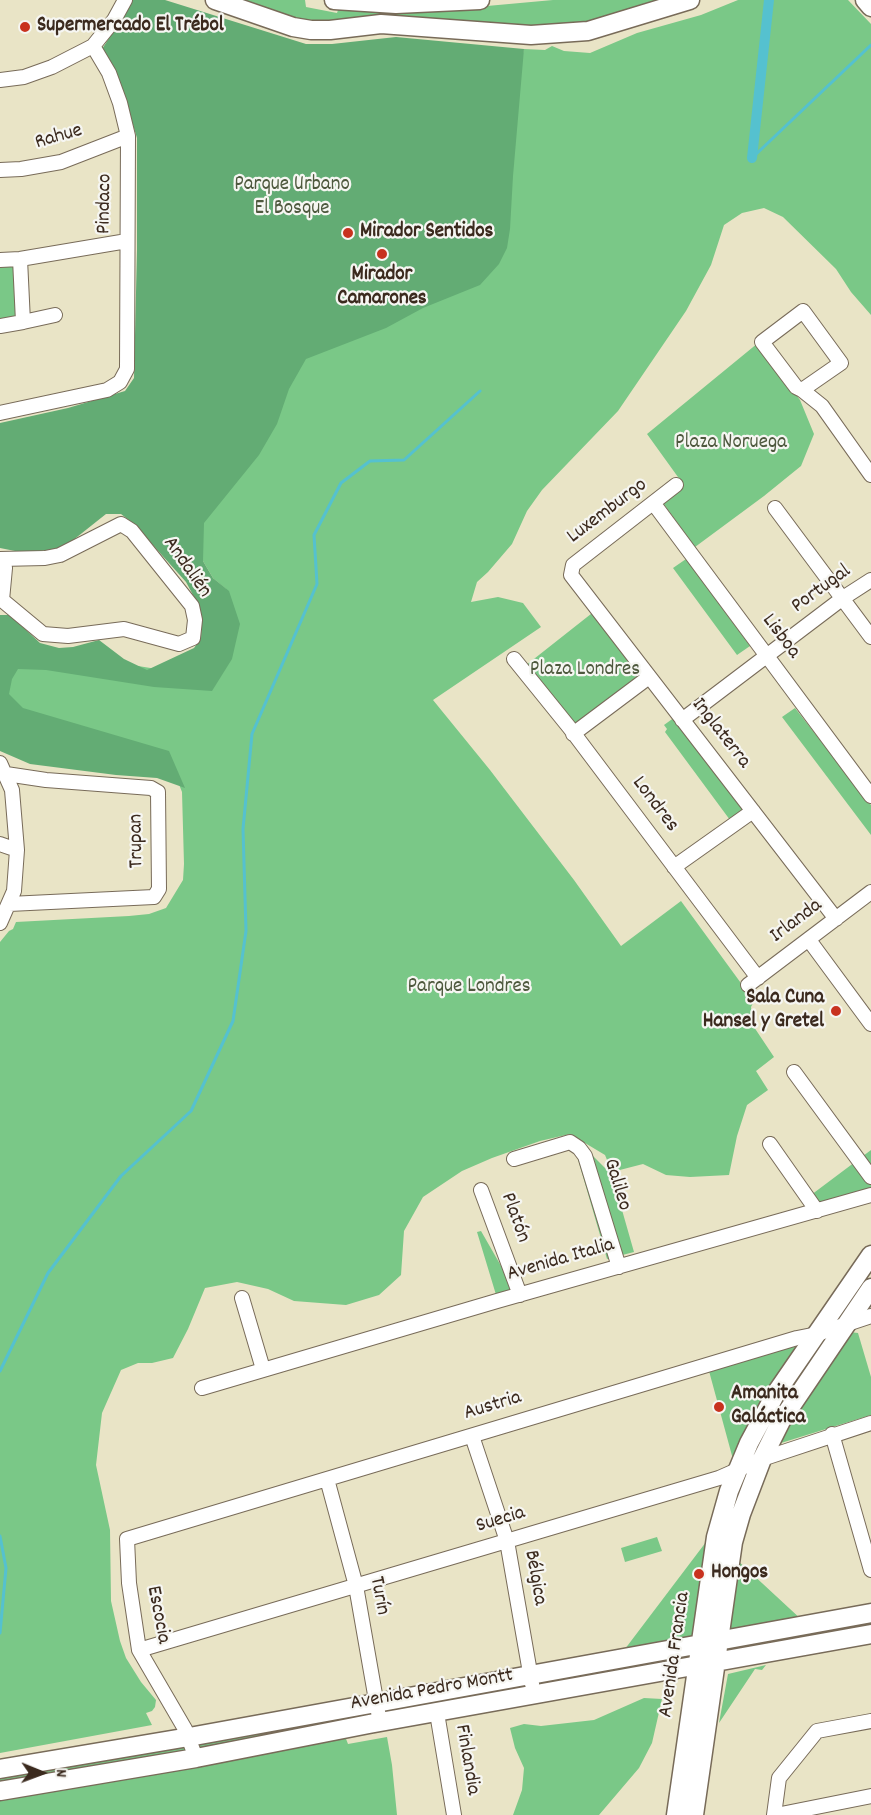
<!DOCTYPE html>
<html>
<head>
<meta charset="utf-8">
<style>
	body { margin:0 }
	#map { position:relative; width:871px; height:1815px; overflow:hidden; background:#e9e4c6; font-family:Dekko,sans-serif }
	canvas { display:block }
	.north { position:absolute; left:12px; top:1743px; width:60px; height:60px; -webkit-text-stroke:4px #f6f6f2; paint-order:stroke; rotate:91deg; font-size:16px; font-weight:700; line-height:24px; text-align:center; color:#3b2a1e }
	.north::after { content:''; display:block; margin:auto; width:21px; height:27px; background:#3b2a1e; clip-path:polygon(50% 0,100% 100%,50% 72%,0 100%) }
</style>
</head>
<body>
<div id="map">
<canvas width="871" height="1815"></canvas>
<div class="north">N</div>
</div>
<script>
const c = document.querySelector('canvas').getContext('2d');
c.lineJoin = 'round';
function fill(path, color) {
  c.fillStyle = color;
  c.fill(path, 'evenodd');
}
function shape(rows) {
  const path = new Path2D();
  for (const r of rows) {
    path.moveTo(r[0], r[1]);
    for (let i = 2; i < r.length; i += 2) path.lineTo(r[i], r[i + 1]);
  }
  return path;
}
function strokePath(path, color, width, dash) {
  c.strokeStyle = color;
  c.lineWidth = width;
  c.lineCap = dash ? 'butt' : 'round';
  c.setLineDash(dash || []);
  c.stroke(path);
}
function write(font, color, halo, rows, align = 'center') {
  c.font = font + ' Dekko,sans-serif';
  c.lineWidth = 4.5;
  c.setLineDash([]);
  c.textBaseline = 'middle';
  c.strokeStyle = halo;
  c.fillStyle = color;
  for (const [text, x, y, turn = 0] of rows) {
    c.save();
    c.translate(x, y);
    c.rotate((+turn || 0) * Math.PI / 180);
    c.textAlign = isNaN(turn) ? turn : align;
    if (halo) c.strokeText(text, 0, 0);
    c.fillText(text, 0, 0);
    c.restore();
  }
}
fill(shape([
	[242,0,305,0,306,7,337,13,340,4,476,7,553,0,673,0,587,24,539,29,328,26,289,21],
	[738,0,848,0,871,24,871,315,851,292,836,269,783,217,764,208,742,213,724,225,711,265,686,311,618,411,542,490,527,511,512,544,488,572,477,582,471,602,498,597,523,603,541,627,433,700,490,770,574,880,621,946,681,901,754,1001,751,1007,754,1027,774,1057,756,1071,768,1090,747,1105,737,1136,729,1175,690,1177,666,1175,643,1164,612,1172,605,1155,570,1134,540,1141,492,1158,462,1171,423,1197,404,1231,401,1275,379,1295,346,1305,294,1301,268,1289,237,1282,205,1288,188,1329,173,1358,152,1363,138,1363,121,1370,102,1413,96,1465,110,1530,111,1601,120,1641,126,1658,141,1682,156,1700,155,1707,152,1711,146,1713,152,1725,0,1753,0,942,9,931,13,929,16,922,129,916,149,914,166,908,183,880,184,864,182,792,175,774,9,718,0,644,119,666,138,666,163,670,195,665,226,589,213,578,203,561,203,551,177,523,257,404,523,53,524,49,545,50,552,46,564,51,590,53,637,33,701,15],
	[15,265,18,315,13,321,0,322,0,267],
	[758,343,800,400,814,434,801,466,764,496,695,547,663,503,683,484,647,434],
	[686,559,750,646,737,655,673,568],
	[596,610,648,674,576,728,525,666],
	[795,708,871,805,871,835,782,717],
	[675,717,744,810,730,820,665,732,667,729,664,725],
	[871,1150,871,1188,818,1203,811,1195],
	[588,1151,612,1175,634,1252,607,1259,577,1156],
	[481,1231,516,1292,497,1298,477,1232],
	[850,1332,858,1333,871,1377,871,1415,781,1443,776,1435],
	[794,1346,799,1353,734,1463,709,1371],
	[657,1537,662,1551,625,1562,621,1548],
	[706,1542,692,1636,624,1650,628,1645],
	[736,1559,803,1621,731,1632,729,1621],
	[871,1622,871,1629,739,1650,793,1638],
	[668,1659,676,1659,675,1662,547,1688,546,1683],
	[766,1665,762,1670,755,1669,719,1723,728,1674],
	[514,1685,515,1692,391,1715,390,1709],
	[644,1698,662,1699,652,1743,639,1768,599,1815,513,1815,522,1790,524,1768,515,1748,510,1728,524,1724,541,1726,594,1720],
	[360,1714,361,1717,201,1751,198,1745],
	[343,1731,348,1744,387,1737,392,1765,397,1815,0,1815,0,1792],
	[187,1745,190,1752,0,1786,0,1778]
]), '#7ac887');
fill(shape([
	[132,0,165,0,306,44,332,44,396,37,524,49,513,176,510,229,507,248,499,264,480,285,423,308,386,328,306,359,289,389,277,424,259,455,204,523,203,561,213,578,229,591,240,624,232,659,212,691,154,687,46,670,18,669,12,679,9,694,23,708,169,751,185,788,157,778,116,775,30,764,0,751,0,615,10,615,40,643,59,648,73,647,99,640,124,659,147,670,194,648,201,638,202,618,199,606,186,582,134,524,121,514,106,514,72,541,56,549,25,553,0,548,0,423,68,408,125,391,134,378,137,250,137,138,123,92,102,49,117,26]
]), '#63ac74');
strokePath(shape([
	[752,158,871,45],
	[0,1371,48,1273,121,1176,191,1111,233,1021,246,931,243,829,252,734,317,584,314,535,341,483,370,461,404,460,480,391],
	[0,1536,6,1568,0,1633]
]), '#55c1cf', 3);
strokePath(shape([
	[752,158,769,0]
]), '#55c1cf', 10);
const minor = shape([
	[0,80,24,77,52,67,93,46,114,20,125,0],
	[0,170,21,169,61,162,128,136],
	[0,260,20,259,127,241],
	[23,322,55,315],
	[0,326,23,322,20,259],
	[802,390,796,387,762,342,803,311,841,363,802,390,822,406,871,475],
	[0,413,107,390,120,382,127,369,128,136,120,103,109,73,93,46],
	[676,485,573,565,571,575,836,919],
	[654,504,871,796],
	[775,508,871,637],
	[0,559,45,558,60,555,121,524,132,531,192,606,195,620,193,638,179,644,124,629,68,636,43,634,2,600],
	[2,600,5,568,3,560],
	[514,659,569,727,758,978],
	[682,720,843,598,871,580],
	[573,734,649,677],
	[0,763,12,790,17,850,14,891,0,923],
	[6,774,46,780,151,788,158,792,159,889,154,897,9,904],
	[0,844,17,850],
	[674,867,753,811],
	[809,940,871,1024],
	[748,985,871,892],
	[794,1072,871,1177],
	[770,1144,817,1211],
	[514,1159,570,1142,579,1148,585,1156,619,1267],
	[481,1190,520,1295],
	[242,1298,263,1369],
	[202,1388,497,1301,871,1195],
	[832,1434,871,1570],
	[472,1436,507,1541,532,1684],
	[327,1479,356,1586,380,1723],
	[139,1650,719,1478,762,1459,871,1423],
	[437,1713,454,1815],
	[196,1758,185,1729,139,1650,129,1583,127,1539,797,1338,817,1334,871,1316],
	[774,1815,779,1778,817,1731,871,1721],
	[776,1815,871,1796]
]);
const major = shape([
	[215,0,293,27,311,30,330,30,381,24,531,35,588,31,690,0],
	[334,0,396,4,480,0],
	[865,0,871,7],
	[0,1769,189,1737,871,1613],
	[0,1791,196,1758,369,1724,871,1634],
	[676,1815,716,1537,729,1491,749,1443,776,1393,871,1255],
	[694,1815,733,1542,741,1514,762,1459,781,1421,871,1288]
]);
strokePath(minor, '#786b59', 16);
strokePath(major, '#786b59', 21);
strokePath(minor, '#fff', 14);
strokePath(major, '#fff', 18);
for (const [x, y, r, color] of [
	[25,27,6,"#c8321e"],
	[348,233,6,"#c8321e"],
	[382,254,6,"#c8321e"],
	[836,1011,6,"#c8321e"],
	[719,1407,6,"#c8321e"],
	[699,1574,6,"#c8321e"]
]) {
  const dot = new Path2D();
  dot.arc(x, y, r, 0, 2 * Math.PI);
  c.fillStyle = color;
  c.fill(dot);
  strokePath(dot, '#f6f6f2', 2);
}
write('bold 21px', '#3b2a1e', '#f6f6f2', [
	["Supermercado El Trébol",37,27],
	["Mirador Sentidos",360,233],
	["Mirador",382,276,"center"],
	["Camarones",382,300,"center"],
	["Sala Cuna",824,999,"right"],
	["Hansel y Gretel",824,1023,"right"],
	["Amanita",731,1395],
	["Galáctica",731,1419],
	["Hongos",711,1574]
], 'left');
write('21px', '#3b2a1e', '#f6f6f2', [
	["Rahue",59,138,-16],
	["Pindaco",106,204,-89],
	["Luxemburgo",608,512,-37],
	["Andalién",186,568,55],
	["Portugal",822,590,-36],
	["Lisboa",780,637,53],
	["Inglaterra",720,734,52],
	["Londres",654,805,53],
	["Trupan",138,841,-91],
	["Irlanda",797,922,-37],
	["Galileo",616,1185,73],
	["Platón",514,1218,70],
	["Avenida Italia",561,1261,-16],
	["Austria",493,1407,-17],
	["Suecia",501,1521,-17],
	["Bélgica",534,1578,80],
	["Turín",378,1596,79],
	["Escocia",157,1615,79],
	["Avenida Francia",676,1655,-82],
	["Avenida Pedro Montt",432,1691,-10],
	["Finlandia",466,1760,80]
]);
write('21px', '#4e593e', '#f6f6f2', [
	["Parque Urbano",292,186],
	["El Bosque",292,210],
	["Plaza Noruega",731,444],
	["Plaza Londres",585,671],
	["Parque Londres",469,988]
]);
</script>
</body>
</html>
